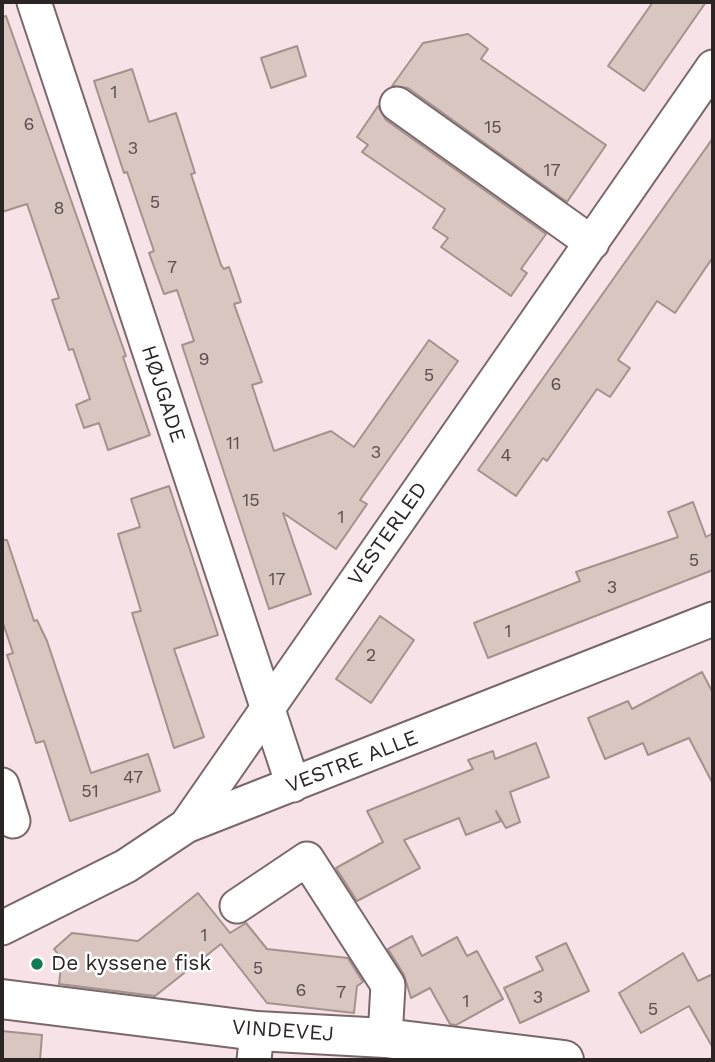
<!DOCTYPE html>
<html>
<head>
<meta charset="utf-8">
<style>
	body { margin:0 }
	#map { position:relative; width:715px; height:1062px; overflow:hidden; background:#f7e3e7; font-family:"Work Sans",sans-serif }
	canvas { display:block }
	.frame { position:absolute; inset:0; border:4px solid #2c2526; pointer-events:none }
</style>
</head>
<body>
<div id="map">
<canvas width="715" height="1062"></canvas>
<div class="frame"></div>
</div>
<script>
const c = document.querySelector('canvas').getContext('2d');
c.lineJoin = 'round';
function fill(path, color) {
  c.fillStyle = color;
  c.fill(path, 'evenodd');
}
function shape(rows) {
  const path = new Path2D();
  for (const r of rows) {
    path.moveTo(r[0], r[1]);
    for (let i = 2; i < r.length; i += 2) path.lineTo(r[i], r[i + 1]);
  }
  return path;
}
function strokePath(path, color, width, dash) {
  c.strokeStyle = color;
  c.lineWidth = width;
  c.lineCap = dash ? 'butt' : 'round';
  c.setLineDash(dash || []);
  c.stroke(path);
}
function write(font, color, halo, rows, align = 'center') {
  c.font = font + ' "Work Sans",sans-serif';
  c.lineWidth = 5;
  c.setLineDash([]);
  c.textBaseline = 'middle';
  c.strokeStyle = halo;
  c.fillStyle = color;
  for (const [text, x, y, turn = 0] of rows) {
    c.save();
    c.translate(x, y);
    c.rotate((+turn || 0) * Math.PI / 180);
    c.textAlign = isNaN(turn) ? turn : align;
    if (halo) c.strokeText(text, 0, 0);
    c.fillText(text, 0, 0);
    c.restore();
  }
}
const building = shape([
	[653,2,706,2,644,91,608,66,653,2],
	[6,16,126,356,123,357,150,435,108,450,99,423,84,428,76,405,90,399,73,349,69,350,52,300,59,298,27,204,2,212,2,17,6,16],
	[468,34,488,49,481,59,606,145,567,202,408,88,392,86,423,43,468,34],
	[297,46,306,76,271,88,261,58,297,46],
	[132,69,149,122,176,113,195,173,191,174,221,265,224,269,229,267,241,302,234,304,262,382,252,385,274,451,331,431,354,447,429,340,458,361,360,500,367,504,336,549,283,513,311,594,269,609,182,345,194,341,177,290,164,294,149,253,154,251,127,172,124,173,94,81,132,69],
	[378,106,386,120,546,234,521,269,527,273,511,296,441,247,448,238,433,228,445,209,362,152,368,145,357,137,378,106],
	[713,138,713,257,675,313,657,301,618,360,630,368,610,397,597,389,547,461,543,458,516,496,478,470,713,138],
	[169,486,218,635,174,649,204,737,174,748,132,613,141,611,118,534,140,527,131,499,169,486],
	[693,502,706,537,713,533,713,570,488,658,474,623,580,581,576,572,678,537,668,512,693,502],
	[2,540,7,540,34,621,37,620,47,641,91,773,148,754,160,791,70,821,44,741,36,743,7,655,13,653,2,620,2,540],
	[380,616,414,640,371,703,336,679,380,616],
	[702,672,713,693,713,784,689,738,648,755,643,743,605,759,588,718,628,701,632,709,702,672],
	[536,743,549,777,510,792,520,822,506,828,496,811,501,821,466,835,459,818,404,840,420,868,357,901,336,868,383,842,367,811,473,769,468,760,493,751,495,759,536,743],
	[198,893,230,933,246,923,267,949,348,958,363,982,357,986,354,1013,267,1003,221,944,155,996,59,984,62,959,54,949,72,933,138,941,198,893],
	[412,936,422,956,457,937,467,956,477,951,503,999,456,1025,450,1024,430,988,411,998,404,975,388,949,412,936],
	[566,943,589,991,520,1023,504,988,543,970,536,957,566,943],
	[683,953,698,981,713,974,713,1048,689,1006,641,1033,619,993,683,953],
	[2,1031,42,1035,40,1060,2,1060,2,1031]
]);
fill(building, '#d9c6c0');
strokePath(building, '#a3918c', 2);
const street = shape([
	[34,2,293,785],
	[397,104,592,243],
	[2,785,13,821],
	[186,826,713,67],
	[237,906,307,859,388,985,385,1038],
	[2,928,126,866,186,826,713,619],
	[254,1060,257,1031]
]);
const secondary = shape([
	[2,999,257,1031,385,1038,564,1060]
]);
strokePath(street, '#79676a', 37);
strokePath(secondary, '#79676a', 42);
strokePath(street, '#fff', 33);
strokePath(secondary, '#fff', 38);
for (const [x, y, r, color] of [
	[37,964,7,"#127b55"]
]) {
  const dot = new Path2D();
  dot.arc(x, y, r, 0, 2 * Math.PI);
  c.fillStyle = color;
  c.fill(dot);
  strokePath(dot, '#fff', 2.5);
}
write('18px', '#574d4c', null, [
	["1",114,93],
	["6",29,125],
	["15",493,128],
	["3",133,149],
	["17",552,171],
	["5",155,203],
	["8",59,209],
	["7",172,268],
	["9",204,360],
	["5",429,376],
	["6",556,385],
	["11",233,444],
	["3",376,453],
	["4",506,456],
	["15",251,501],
	["1",341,518],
	["5",694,561],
	["17",277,580],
	["3",612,588],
	["1",508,632],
	["2",371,656],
	["47",133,778],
	["51",90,792],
	["1",204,936],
	["5",258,969],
	["6",301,991],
	["7",341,993],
	["3",538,998],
	["1",466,1002],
	["5",653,1010]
]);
write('21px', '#2c2526', '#fff', [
	["HØJGADE",163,394,72],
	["VESTERLED",388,534,-55],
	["VESTRE ALLE",352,762,-21],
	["VINDEVEJ",283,1031,4]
]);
write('21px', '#2c2526', '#fff', [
	["De kyssene fisk",51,964]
], 'left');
</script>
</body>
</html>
